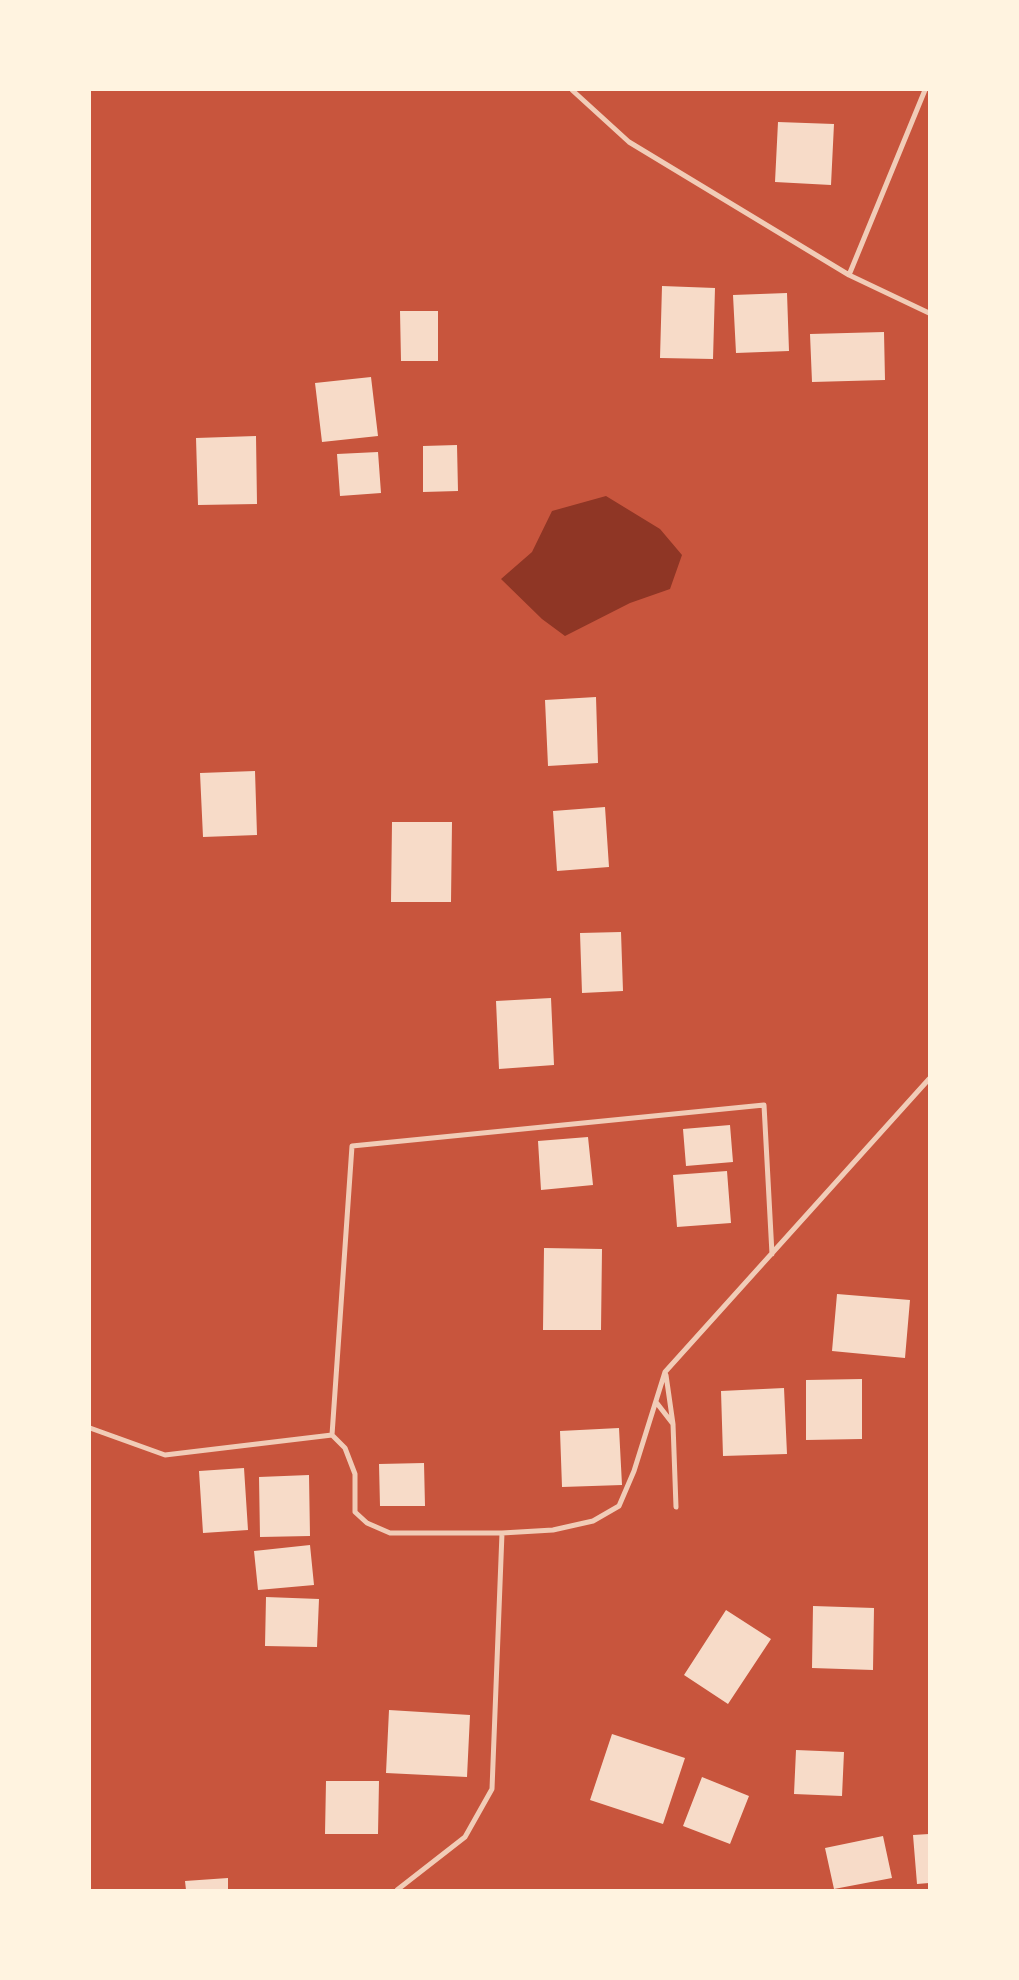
<!DOCTYPE html>
<html>
<head>
<meta charset="utf-8">
<style>
	body { margin:0 }
	#map { position:relative; width:1019px; height:1980px; overflow:hidden; background:#c8553d; font-family:"Times New Roman",serif }
	canvas { display:block }
	.frame { position:absolute; inset:0; border:91px solid #fff3e0; pointer-events:none }
</style>
</head>
<body>
<div id="map">
<canvas width="1019" height="1980"></canvas>
<div class="frame"></div>
</div>
<script>
const c = document.querySelector('canvas').getContext('2d');
c.lineJoin = 'round';
function fill(path, color) {
  c.fillStyle = color;
  c.fill(path, 'evenodd');
}
function shape(rows) {
  const path = new Path2D();
  for (const r of rows) {
    path.moveTo(r[0], r[1]);
    for (let i = 2; i < r.length; i += 2) path.lineTo(r[i], r[i + 1]);
  }
  return path;
}
function strokePath(path, color, width, dash) {
  c.strokeStyle = color;
  c.lineWidth = width;
  c.lineCap = dash ? 'butt' : 'round';
  c.setLineDash(dash || []);
  c.stroke(path);
}
fill(shape([
	[606,496,660,529,682,555,670,589,630,603,565,636,542,619,501,579,532,552,552,511]
]), '#8f3625');
fill(shape([
	[778,122,834,124,831,185,775,182],
	[662,286,715,288,713,359,660,358],
	[787,293,789,351,736,353,733,295],
	[400,311,438,311,438,361,401,361],
	[884,332,885,380,812,382,810,334],
	[371,377,378,436,322,442,315,383],
	[256,436,257,504,198,505,196,438],
	[457,445,458,491,423,492,423,446],
	[378,452,381,493,340,496,337,454],
	[596,697,598,763,548,766,545,700],
	[255,771,257,835,203,837,200,773],
	[605,807,609,867,557,871,553,811],
	[392,822,452,822,451,902,391,902],
	[621,932,623,991,582,993,580,933],
	[551,998,554,1065,499,1069,496,1001],
	[730,1125,733,1162,686,1166,683,1129],
	[588,1137,593,1185,541,1190,538,1141],
	[727,1171,731,1223,677,1227,673,1175],
	[544,1248,602,1249,601,1330,543,1330],
	[837,1294,910,1300,905,1358,832,1351],
	[862,1379,862,1439,806,1440,806,1380],
	[784,1388,787,1454,723,1456,721,1391],
	[619,1428,622,1485,562,1487,560,1431],
	[424,1463,425,1506,380,1506,379,1464],
	[244,1468,248,1530,203,1533,199,1471],
	[309,1475,310,1536,260,1537,259,1477],
	[310,1545,314,1585,258,1590,254,1551],
	[266,1597,319,1599,317,1647,265,1646],
	[813,1606,874,1608,873,1670,812,1668],
	[726,1610,771,1639,728,1704,684,1675],
	[389,1710,470,1715,467,1777,386,1773],
	[612,1734,685,1758,663,1824,590,1800],
	[796,1750,844,1752,842,1796,794,1794],
	[702,1777,749,1796,730,1844,683,1826],
	[326,1781,379,1781,378,1834,325,1834],
	[929,1834,929,1883,917,1884,913,1835],
	[883,1836,892,1878,834,1889,825,1848],
	[228,1878,228,1890,186,1890,185,1881]
]), '#f7dbc8');
strokePath(shape([
	[572,90,629,142,849,275,929,313],
	[849,275,925,90],
	[666,1375,673,1424,676,1507],
	[656,1402,673,1424],
	[90,1428,165,1455,332,1435],
	[502,1533,390,1533,367,1523,355,1512,355,1474,345,1448,332,1435,352,1146,764,1105,772,1254],
	[397,1890,465,1837,492,1789,502,1533,553,1530,593,1521,619,1506,634,1471,665,1372,929,1079]
]), '#f1ccb7', 5);
</script>
</body>
</html>
